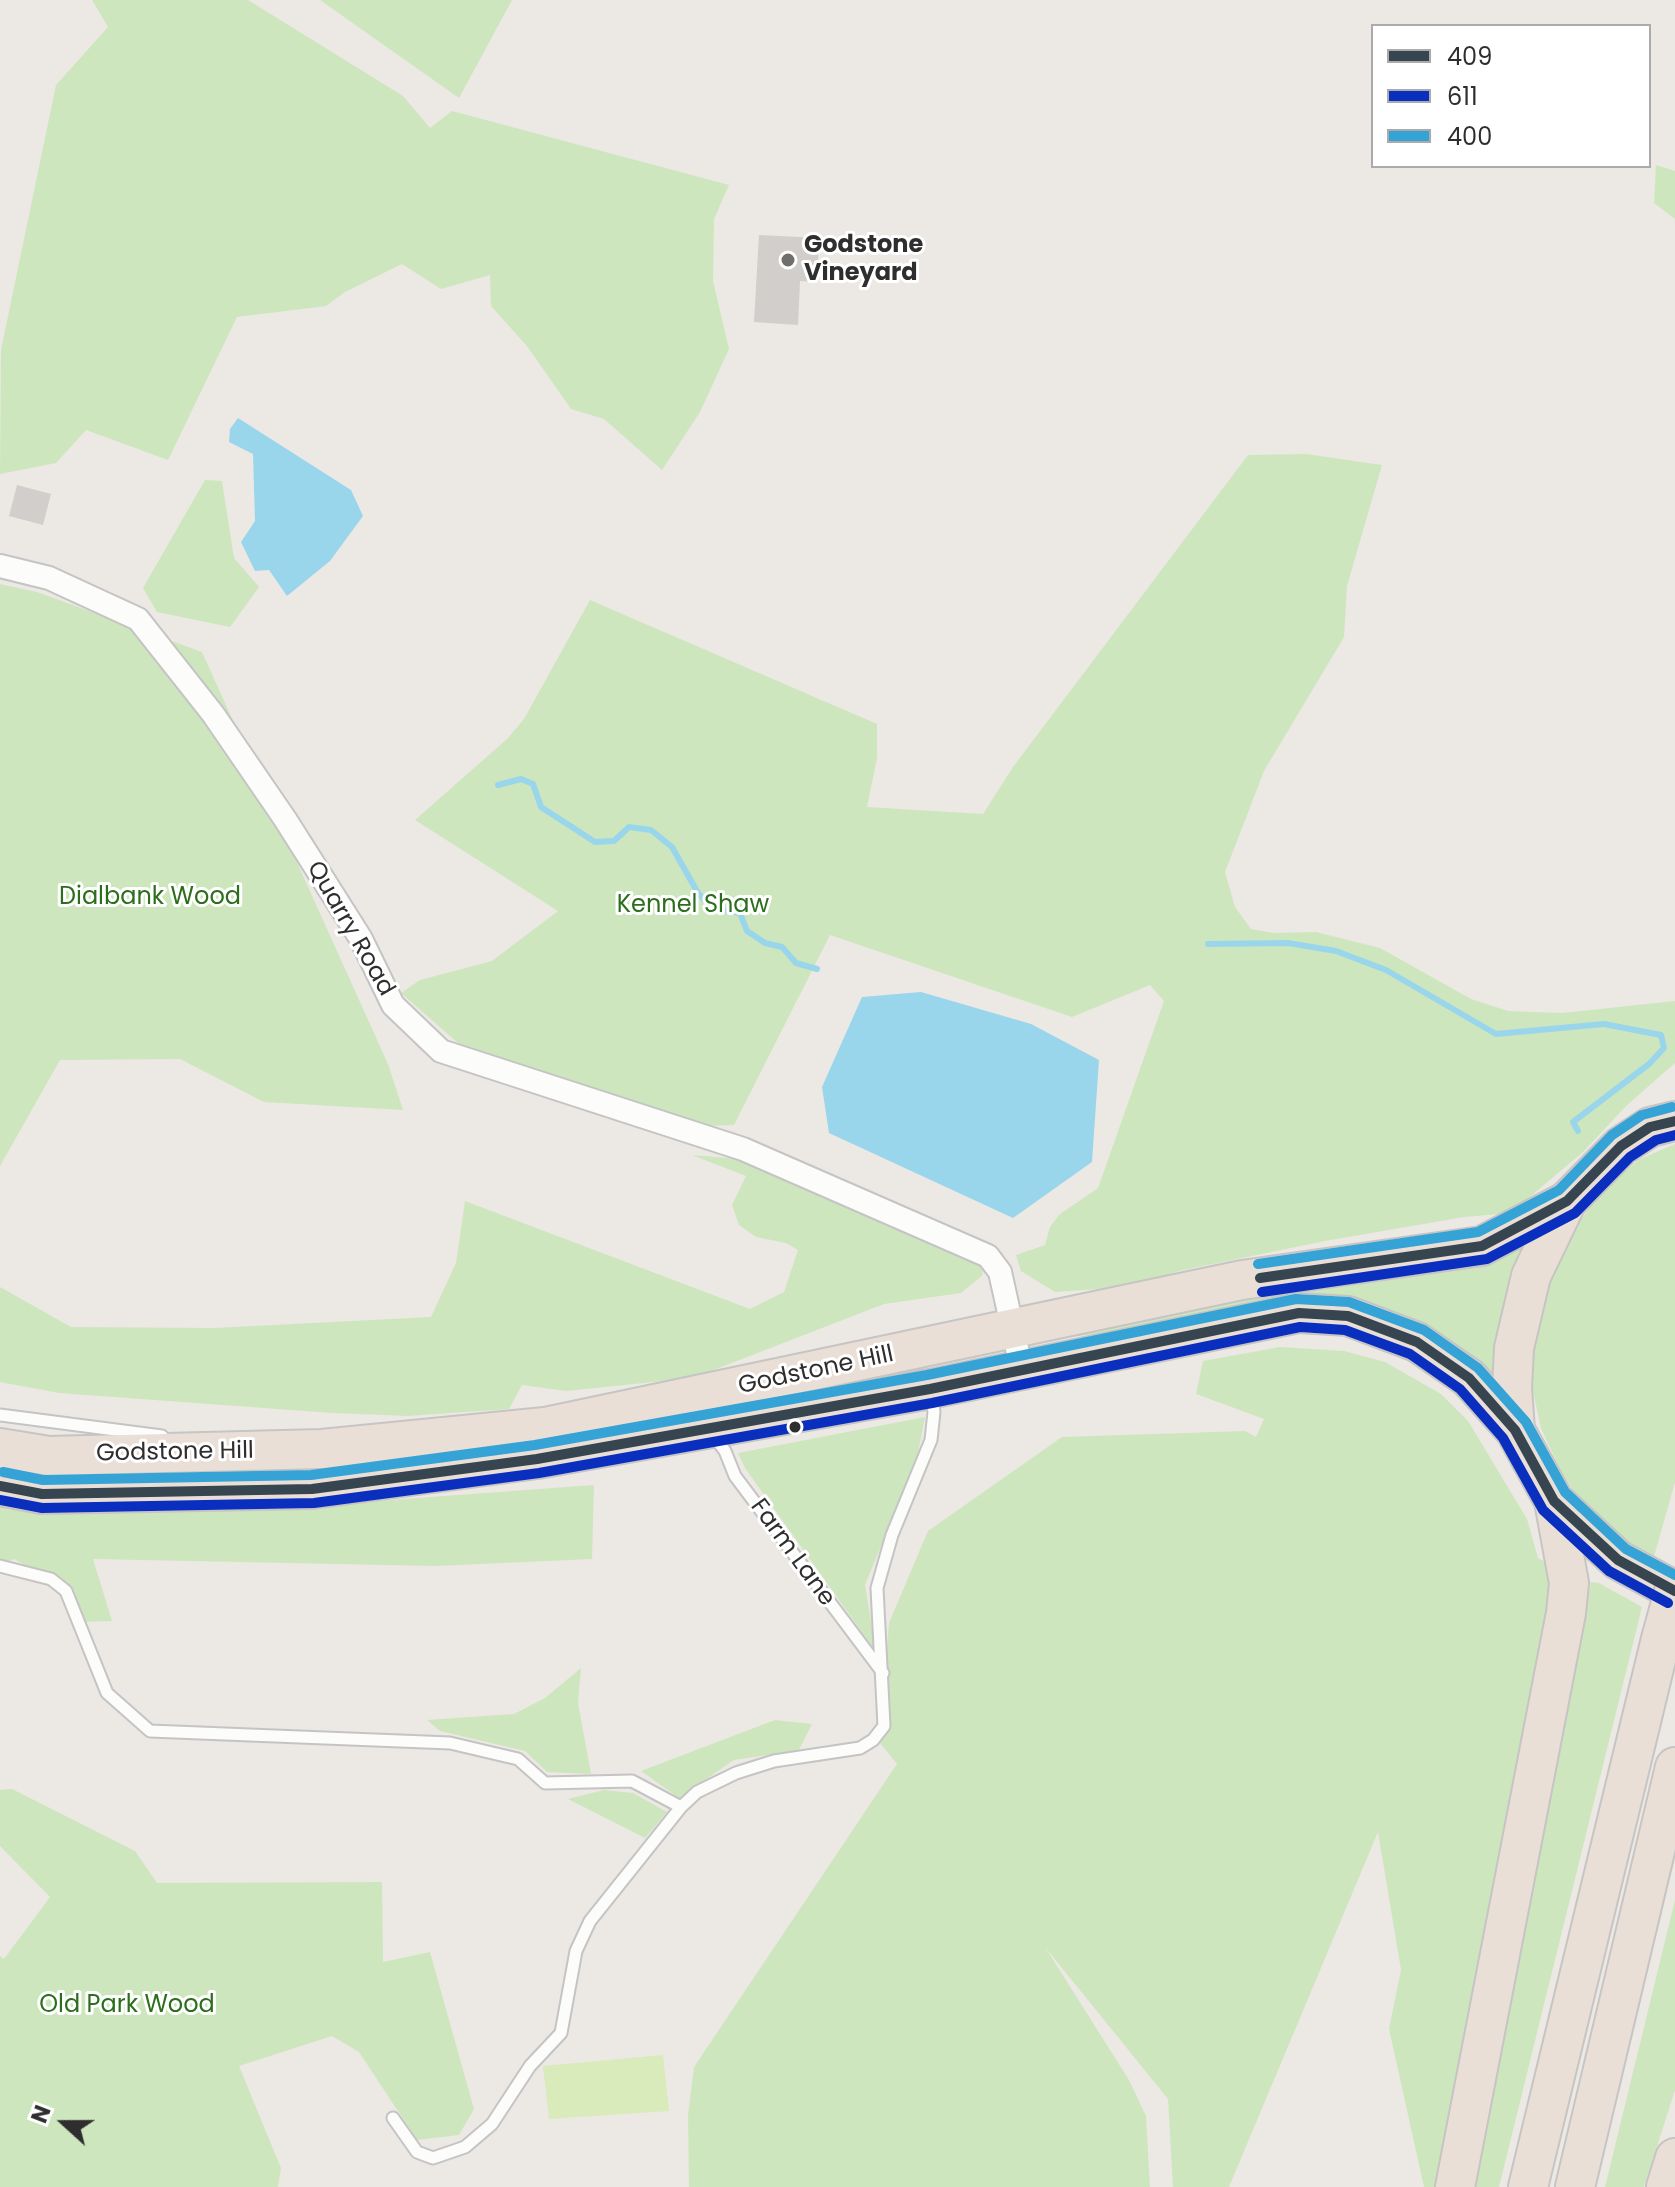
<!DOCTYPE html>
<html>
<head>
<meta charset="utf-8">
<style>
	body { margin:0 }
	#map { position:relative; width:1675px; height:2187px; overflow:hidden; background:#ece8e4; font-family:Poppins,sans-serif }
	canvas { display:block }
	.legend { position:absolute; left:1371px; top:24px; width:280px; height:144px; box-sizing:border-box; background:#fff; border:2px solid #ababab; margin:0; padding:10px 14px; list-style:none; font-size:24px; color:#2e2e2e }
	.legend li { display:flex; align-items:center; gap:16px; height:40px }
	.legend b { width:40px; border:2px solid #ababab }
	.north { position:absolute; left:24px; top:2083px; width:80px; height:80px; -webkit-text-stroke:6px #fff; paint-order:stroke; rotate:291deg; font-size:22px; font-weight:700; line-height:32px; text-align:center; color:#2e2e2e }
	.north::after { content:''; display:block; margin:auto; width:28px; height:36px; background:#2e2e2e; clip-path:polygon(50% 0,100% 100%,50% 72%,0 100%) }
</style>
</head>
<body>
<div id="map">
<canvas width="1675" height="2187"></canvas>
<ul class="legend">
<li><b style="height:10px;background:#36454f"></b>409</li>
<li><b style="height:10px;background:#0a2ebe"></b>611</li>
<li><b style="height:10px;background:#35a3d5"></b>400</li>
</ul>
<div class="north">N</div>
</div>
<script>
const c = document.querySelector('canvas').getContext('2d');
c.lineJoin = 'round';
function fill(path, color) {
  c.fillStyle = color;
  c.fill(path, 'evenodd');
}
function shape(rows) {
  const path = new Path2D();
  for (const r of rows) {
    path.moveTo(r[0], r[1]);
    for (let i = 2; i < r.length; i += 2) path.lineTo(r[i], r[i + 1]);
  }
  return path;
}
function strokePath(path, color, width, dash) {
  c.strokeStyle = color;
  c.lineWidth = width;
  c.lineCap = dash ? 'butt' : 'round';
  c.setLineDash(dash || []);
  c.stroke(path);
}
function write(font, color, halo, rows, align = 'center') {
  c.font = font + ' Poppins,sans-serif';
  c.lineWidth = 6;
  c.setLineDash([]);
  c.textBaseline = 'middle';
  c.strokeStyle = halo;
  c.fillStyle = color;
  for (const [text, x, y, turn = 0] of rows) {
    c.save();
    c.translate(x, y);
    c.rotate((+turn || 0) * Math.PI / 180);
    c.textAlign = isNaN(turn) ? turn : align;
    if (halo) c.strokeText(text, 0, 0);
    c.fillText(text, 0, 0);
    c.restore();
  }
}
fill(shape([
	[92,0,248,0,403,96,430,128,452,111,729,185,714,219,713,281,729,349,700,412,662,470,604,419,571,409,527,346,491,306,490,275,441,289,402,264,345,292,326,306,237,317,168,460,86,430,56,463,0,474,1,350,56,85,108,27],
	[320,0,512,0,459,98],
	[1656,165,1675,171,1675,219,1654,203],
	[1306,454,1382,465,1347,586,1344,637,1264,771,1225,872,1235,907,1251,929,1274,933,1316,932,1380,948,1471,999,1508,1011,1562,1013,1675,1001,1675,1063,1626,1106,1584,1151,1511,1213,1464,1217,1325,1241,1179,1271,1129,1287,1055,1292,1021,1271,1016,1255,1045,1245,1050,1227,1060,1214,1098,1188,1164,1001,1150,985,1072,1017,830,935,734,1125,697,1126,458,1043,401,993,420,980,492,961,558,911,415,820,507,739,524,719,590,600,877,724,877,758,867,807,983,814,1013,767,1248,455],
	[205,480,222,481,234,558,259,587,230,627,157,612,143,588],
	[0,584,37,592,202,652,388,1064,403,1110,264,1102,180,1059,60,1060,0,1166],
	[1675,1144,1675,1482,1653,1560,1604,1526,1579,1500,1561,1471,1541,1428,1530,1378,1529,1338,1562,1244,1603,1190,1640,1159],
	[692,1155,741,1159,985,1261,982,1276,961,1293,884,1304,693,1378,566,1391,522,1385,509,1409,408,1416,332,1413,59,1393,0,1382,0,1287,71,1327,214,1328,431,1317,456,1263,465,1201,750,1309,784,1292,798,1250,786,1243,756,1237,739,1225,732,1205,746,1176],
	[1543,1229,1502,1392,1395,1318,1150,1328,1051,1339],
	[1280,1347,1344,1351,1385,1362,1441,1394,1468,1421,1527,1519,1538,1558,1553,1567,1555,1575,1435,2187,1424,2187,1389,2029,1401,1970,1378,1832,1229,2187,1173,2187,1168,2099,1045,1947,1129,2080,1146,2116,1150,2187,689,2187,688,2115,694,2067,897,1764,880,1743,889,1623,928,1531,1062,1437,1245,1431,1256,1437,1264,1419,1196,1394,1203,1361],
	[925,1417,917,1458,865,1585,876,1652,745,1468,738,1453],
	[594,1485,592,1559,435,1566,93,1559,112,1621,80,1622,51,1579,14,1559,0,1565,0,1497,335,1504],
	[1591,1582,1599,1583,1642,1607,1499,2187,1471,2187],
	[581,1668,578,1703,591,1774,547,1772,525,1751,440,1731,427,1720,514,1714,545,1698],
	[775,1720,812,1724,799,1750,734,1760,679,1798,641,1771],
	[12,1789,135,1851,157,1883,382,1882,383,1962,430,1952,474,2109,459,2135,417,2140,359,2052,332,2036,239,2066,281,2168,278,2187,0,2187,0,1956,4,1959,50,1897,0,1846,0,1790],
	[604,1790,633,1793,667,1812,645,1838,568,1799],
	[1675,1900,1675,2090,1644,2187,1605,2187]
]), '#cee6be');
fill(shape([
	[663,2055,669,2111,549,2119,543,2066]
]), '#d9eabb');
fill(shape([
	[238,418,351,490,363,516,330,561,287,596,269,570,255,571,241,542,255,521,253,454,229,442,230,429],
	[921,992,1031,1024,1099,1060,1092,1162,1013,1218,829,1133,822,1087,862,997]
]), '#99d6ec');
strokePath(shape([
	[498,785,521,779,533,784,541,807,595,842,614,841,629,827,651,830,672,847,698,893,713,909,740,913,747,931,765,943,782,947,796,963,817,969],
	[1208,944,1288,943,1336,951,1386,970,1496,1034,1604,1024,1661,1035,1664,1048,1649,1064,1573,1122,1578,1131]
]), '#99d6ec', 6);
fill(shape([
	[759,235,819,238,817,282,800,281,798,325,754,322],
	[17,485,51,494,43,525,9,516]
]), '#d1cecb');
const lane = shape([
	[0,1415,162,1436],
	[712,1434,725,1451,735,1476,883,1673],
	[0,1566,51,1579,66,1591,107,1693,150,1731,450,1743,518,1759,545,1783,632,1781,681,1807,697,1792,736,1773,774,1761,860,1748,873,1740,884,1726,877,1588,892,1535,931,1440,934,1412,931,1393],
	[393,2118,417,2152,433,2158,465,2147,492,2124,530,2066,561,2033,576,1951,590,1921,681,1807]
]);
const street = shape([
	[0,566,49,578,138,619,213,714,285,819,361,939,393,1005,441,1051,743,1149,988,1256,1000,1272,1018,1353,1029,1368]
]);
const highway = shape([
	[1675,1121,1650,1127,1621,1146,1567,1201,1531,1276,1514,1348,1512,1388,1515,1430,1554,1501,1618,1560,1675,1591],
	[0,1448,49,1456,322,1449,545,1427,1242,1280,1482,1246,1567,1201],
	[0,1486,42,1494,312,1489,537,1459,930,1389,1299,1313,1348,1316,1417,1342,1469,1378,1515,1430],
	[1455,2187,1566,1613,1569,1583,1554,1501],
	[1528,2187,1661,1639],
	[1575,2187,1675,1767],
	[1666,2187,1675,2158]
]);
strokePath(lane, '#c5c4c5', 15);
strokePath(street, '#c5c4c5', 26);
strokePath(highway, '#c6c5c4', 42);
strokePath(lane, '#fcfcfb', 11);
strokePath(street, '#fcfcfb', 22);
strokePath(highway, '#eadfd6', 38);
const highwayBridge = shape([
	[1661,1639,1675,1588]
]);
strokePath(highwayBridge, '#c6c5c4', 42, []);
strokePath(highwayBridge, '#eadfd6', 38);
strokePath(shape([
	[1260,1278,1482,1246,1567,1201,1621,1146,1650,1127,1675,1121],
	[0,1486,42,1494,312,1489,537,1459,930,1389,1299,1313,1348,1316,1417,1342,1469,1378,1515,1430,1554,1501,1618,1560,1675,1591]
]), '#36454f', 10);
strokePath(shape([
	[1262,1292,1487,1259,1575,1213,1630,1157,1656,1140,1675,1135],
	[0,1500,42,1508,314,1503,539,1473,932,1403,1300,1327,1345,1330,1410,1354,1460,1389,1503,1438,1543,1510,1609,1571,1668,1603]
]), '#0a2ebe', 10);
strokePath(shape([
	[1258,1264,1478,1232,1559,1190,1612,1135,1642,1115,1672,1107],
	[3,1472,43,1480,311,1475,535,1445,927,1375,1296,1299,1349,1302,1424,1330,1478,1368,1526,1422,1565,1492,1626,1549,1675,1575]
]), '#35a3d5', 10);
for (const [x, y, r, color] of [
	[788,260,8,"#706f6e"],
	[795,1427,7,"#2e2e2e"]
]) {
  const dot = new Path2D();
  dot.arc(x, y, r, 0, 2 * Math.PI);
  c.fillStyle = color;
  c.fill(dot);
  strokePath(dot, '#fff', 3);
}
write('bold 24px', '#2e2e2e', '#fff', [
	["Godstone",804,246],
	["Vineyard",804,274]
], 'left');
write('24px', '#2c6e1b', '#fff', [
	["Dialbank Wood",150,898],
	["Kennel Shaw",693,906],
	["Old Park Wood",127,2006]
]);
write('24px', '#2e2e2e', '#fff', [
	["Quarry Road",350,929,60],
	["Godstone Hill",816,1371,-12],
	["Godstone Hill",175,1453,-1],
	["Farm Lane",792,1553,54]
]);
</script>
</body>
</html>
